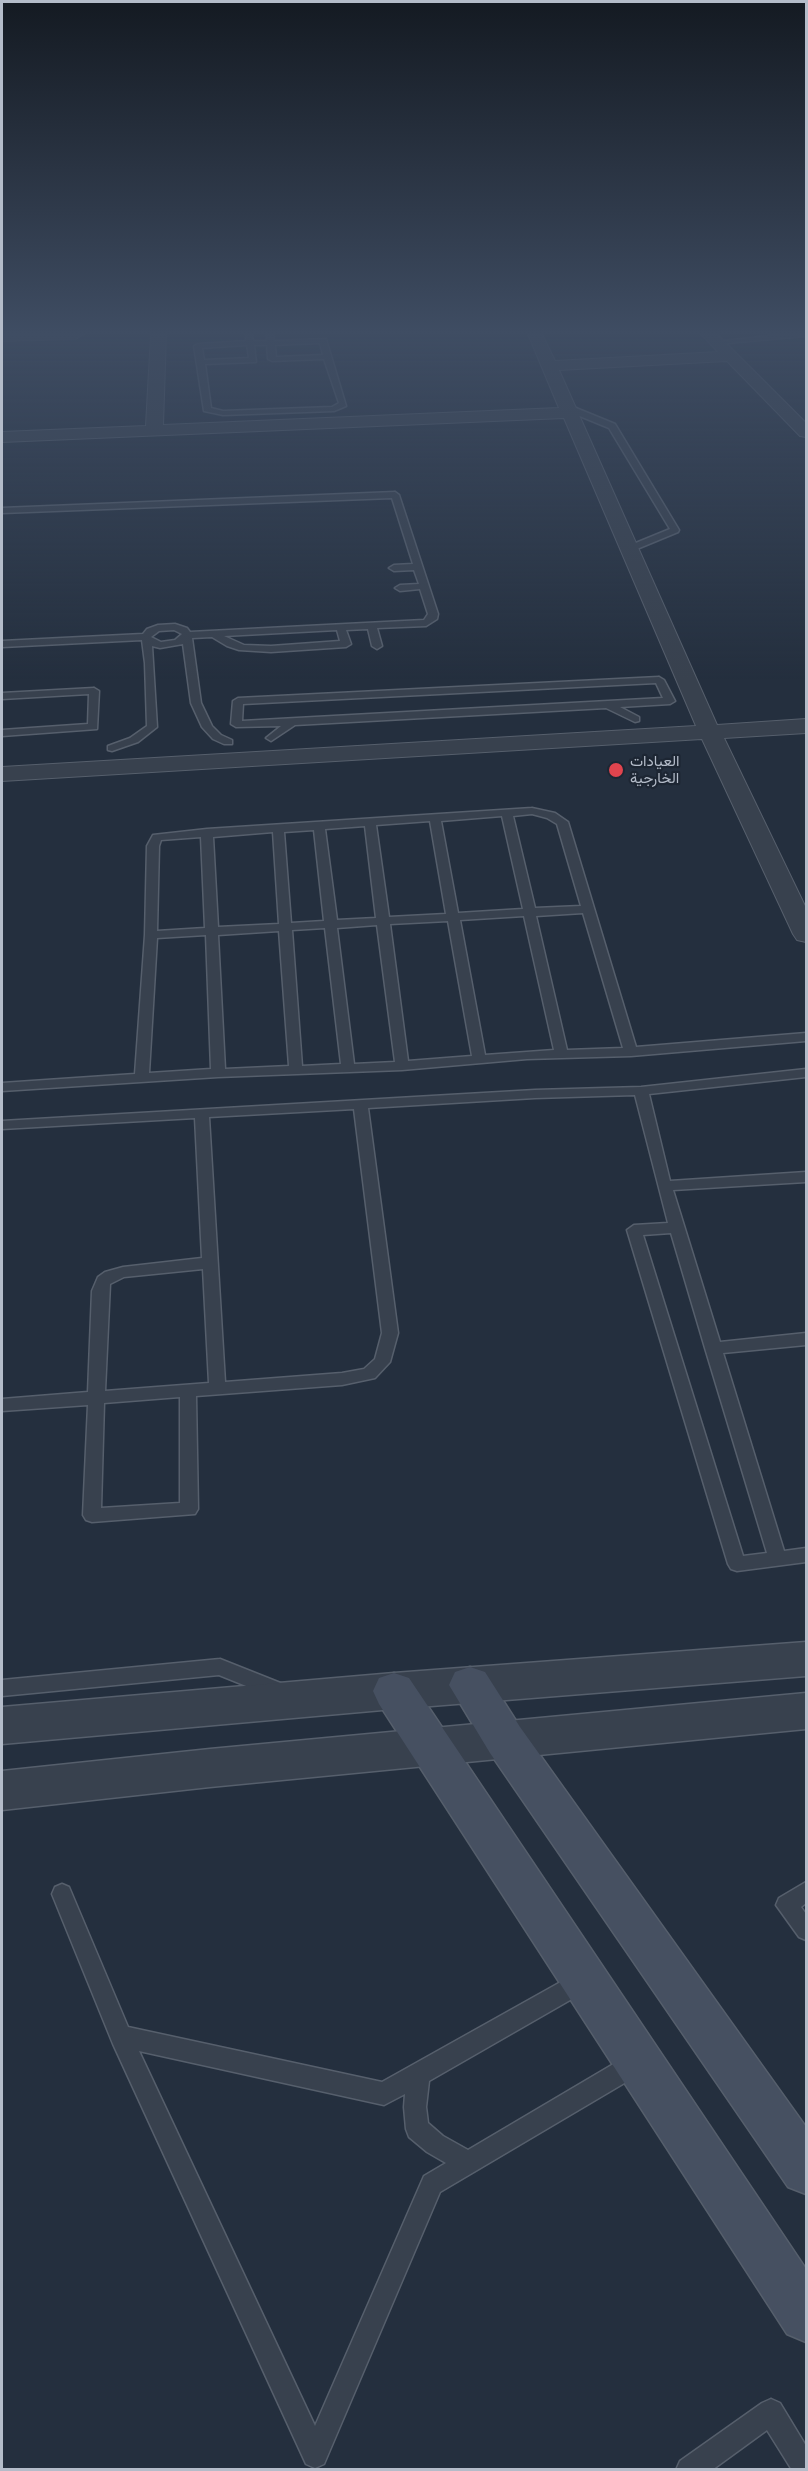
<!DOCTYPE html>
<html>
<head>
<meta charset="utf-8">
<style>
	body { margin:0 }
	#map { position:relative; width:808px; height:2471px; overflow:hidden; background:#242f3e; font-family:Barlow,sans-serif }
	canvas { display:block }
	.frame { position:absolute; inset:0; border:3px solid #b4bcc9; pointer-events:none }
</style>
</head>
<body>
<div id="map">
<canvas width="808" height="2471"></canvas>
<div class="frame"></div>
</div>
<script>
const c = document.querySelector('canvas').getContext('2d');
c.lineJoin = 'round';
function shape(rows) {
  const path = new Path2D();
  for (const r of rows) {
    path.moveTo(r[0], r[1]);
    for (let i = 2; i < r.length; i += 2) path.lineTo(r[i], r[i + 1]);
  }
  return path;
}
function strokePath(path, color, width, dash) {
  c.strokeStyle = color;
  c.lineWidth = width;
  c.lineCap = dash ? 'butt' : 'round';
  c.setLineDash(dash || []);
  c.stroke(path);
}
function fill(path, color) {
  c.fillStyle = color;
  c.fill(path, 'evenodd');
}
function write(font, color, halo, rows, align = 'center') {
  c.font = font + ' Barlow,Vazirmatn,sans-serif';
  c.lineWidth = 4.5;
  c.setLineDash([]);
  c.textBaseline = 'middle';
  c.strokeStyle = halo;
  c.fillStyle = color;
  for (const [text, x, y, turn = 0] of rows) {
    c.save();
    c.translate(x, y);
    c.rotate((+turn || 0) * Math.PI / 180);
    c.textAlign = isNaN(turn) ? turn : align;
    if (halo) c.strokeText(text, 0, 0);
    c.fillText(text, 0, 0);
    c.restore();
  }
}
const service = shape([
	[246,334,252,334,253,341,267,341,267,334,273,334,274,341,326,339,346,406,334,411,223,415,204,411,194,346,198,344,246,341,246,334],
	[320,343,323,355,276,357,275,345,320,343],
	[247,345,249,358,204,360,202,348,247,345],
	[254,345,267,345,268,359,272,361,324,359,339,403,332,407,223,411,211,408,205,364,256,362,254,345],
	[787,334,806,334,806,336,718,344,714,342,787,334],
	[565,406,571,406,615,424,679,530,678,532,632,551,626,551,626,547,670,529,609,428,565,410,565,406],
	[395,492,399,495,438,614,437,619,426,626,377,628,382,646,377,649,372,646,368,629,346,630,351,644,346,647,271,652,239,650,227,646,212,637,192,638,201,703,212,726,221,735,232,740,232,744,224,744,213,739,202,727,191,703,183,644,160,648,152,646,157,727,138,742,112,751,108,750,108,746,130,738,147,726,145,663,142,640,2,647,2,641,143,634,147,629,158,625,175,624,187,628,190,632,424,620,428,614,420,589,400,591,395,588,400,585,419,584,414,570,394,571,389,568,394,565,413,564,392,498,2,513,2,508,395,492],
	[174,630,182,634,175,640,161,642,151,637,159,631,174,630],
	[337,630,340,641,271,646,244,645,224,636,337,630],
	[659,677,664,680,675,701,670,704,620,707,639,717,639,721,635,722,606,708,295,725,271,741,266,738,281,726,236,727,231,724,233,701,238,698,659,677],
	[656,683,663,698,242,721,243,704,656,683],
	[94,688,99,691,97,729,2,736,2,730,88,724,89,694,2,699,2,693,94,688],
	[532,808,555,813,568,822,636,1047,806,1033,806,1041,631,1056,527,1059,402,1070,218,1077,2,1091,2,1083,135,1074,145,935,147,846,153,835,207,829,532,808],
	[532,814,547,818,557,824,581,906,535,908,513,816,532,814],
	[502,816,523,909,458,913,441,821,502,816],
	[430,821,446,914,389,917,376,825,430,821],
	[365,826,376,918,337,920,325,829,365,826],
	[314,830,324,921,291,923,284,832,314,830],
	[273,832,279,924,218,927,213,837,273,832],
	[201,837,205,928,157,931,159,846,161,840,201,837],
	[583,913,623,1048,567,1050,536,916,583,913],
	[524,916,554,1050,485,1055,460,920,524,916],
	[448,921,472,1056,408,1061,390,924,448,921],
	[377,925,395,1062,354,1064,337,928,377,925],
	[325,928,341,1064,302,1066,292,930,325,928],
	[279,931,289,1066,225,1069,218,935,279,931],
	[206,935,211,1069,149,1073,157,938,206,935],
	[806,1069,806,1077,649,1094,670,1181,806,1172,806,1182,673,1190,720,1342,806,1333,806,1345,723,1353,784,1551,806,1548,806,1562,737,1571,731,1569,728,1564,627,1230,634,1225,668,1223,635,1095,535,1098,368,1108,398,1333,390,1362,375,1378,342,1385,196,1396,198,1509,195,1514,92,1522,86,1520,83,1515,88,1405,2,1411,2,1399,88,1392,92,1291,98,1277,105,1272,123,1267,202,1258,195,1118,2,1129,2,1121,535,1090,641,1087,806,1069],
	[354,1109,382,1333,375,1359,364,1369,342,1373,225,1382,209,1117,354,1109],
	[671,1233,705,1348,767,1553,743,1556,643,1235,671,1233],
	[203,1269,209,1383,105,1391,110,1284,124,1277,203,1269],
	[180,1397,180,1503,101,1508,104,1403,180,1397],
	[220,1659,288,1686,290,1692,288,1698,281,1700,219,1675,2,1696,2,1680,220,1659],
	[806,1882,806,1903,801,1907,806,1914,806,1940,799,1937,776,1905,779,1898,806,1882],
	[62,1884,69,1887,128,2027,382,2082,575,1974,583,1971,591,1974,594,1981,591,1988,429,2081,426,2107,428,2123,443,2136,468,2150,627,2056,635,2053,643,2056,646,2064,643,2072,440,2192,324,2464,315,2468,306,2464,113,2044,52,1894,55,1887,62,1884],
	[139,2051,384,2105,405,2094,404,2107,406,2129,409,2137,427,2152,446,2163,424,2176,315,2426,139,2051],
	[771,2399,780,2403,806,2446,806,2470,792,2470,767,2430,712,2470,676,2470,680,2461,762,2403,771,2399]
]);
const minor = shape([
	[2,334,84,334,76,339,2,341,2,334],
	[151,334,166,334,163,425,559,408,528,334,542,334,555,361,718,352,701,334,717,334,806,423,806,437,800,436,727,361,559,370,717,725,806,719,806,733,724,738,806,908,806,942,797,940,793,934,702,739,2,781,2,767,696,726,564,418,2,442,2,432,146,426,151,334]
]);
const tertiary = shape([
	[806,1642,806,1676,394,1709,2,1744,2,1707,394,1673,806,1642],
	[806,1693,806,1729,210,1787,2,1810,2,1771,210,1749,806,1693]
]);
const secondary = shape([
	[470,1667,485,1672,520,1727,806,2127,806,2194,788,2187,490,1753,449,1685,455,1672,470,1667],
	[394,1673,409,1678,806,2269,806,2342,787,2334,379,1704,373,1691,379,1678,394,1673]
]);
strokePath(service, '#565f6c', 3);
strokePath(minor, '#565f6c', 2);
strokePath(tertiary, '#565f6c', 3);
strokePath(secondary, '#565f6c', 3);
fill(service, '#38414e');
fill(minor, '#38414e');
fill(tertiary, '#38414e');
fill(secondary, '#465061');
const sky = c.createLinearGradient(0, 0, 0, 680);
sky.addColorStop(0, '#141a22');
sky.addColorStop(0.49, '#3f4d63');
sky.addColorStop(1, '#3f4d6300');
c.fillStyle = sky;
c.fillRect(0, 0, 808, 680);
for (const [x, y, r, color] of [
	[616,770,8,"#e0444e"]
]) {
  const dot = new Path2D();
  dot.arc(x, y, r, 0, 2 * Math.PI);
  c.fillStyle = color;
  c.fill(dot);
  strokePath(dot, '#1d2633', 2);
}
write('15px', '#b4bcc9', '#1d2633', [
	["العيادات",630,761],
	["الخارجية",630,778]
], 'left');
</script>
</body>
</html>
